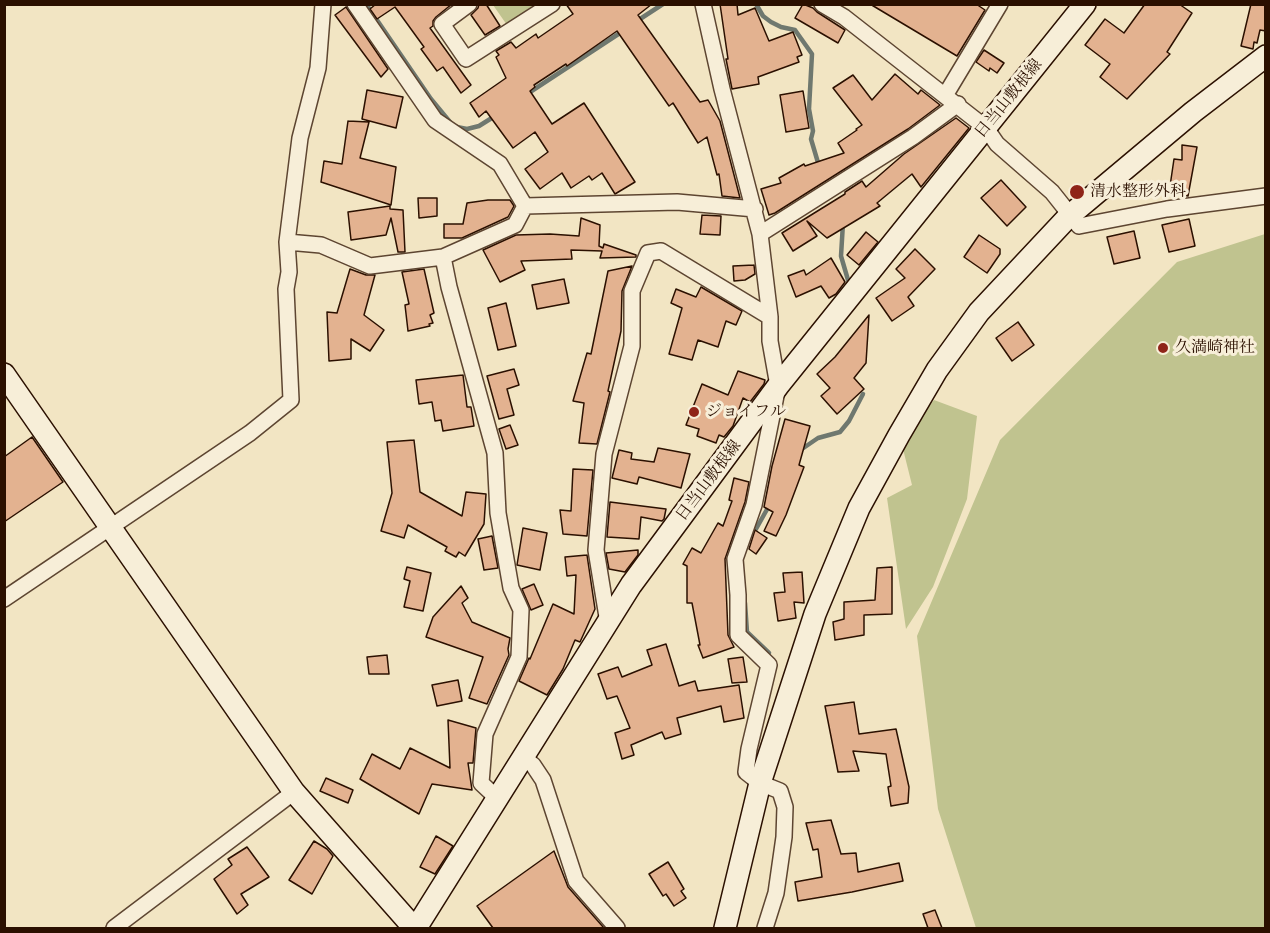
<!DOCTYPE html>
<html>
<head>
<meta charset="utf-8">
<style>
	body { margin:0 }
	#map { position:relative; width:1270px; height:933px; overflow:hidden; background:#f2e5c3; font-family:"IM FELL French Canon",serif }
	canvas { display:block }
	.frame { position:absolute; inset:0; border:6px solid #2b1000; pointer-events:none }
</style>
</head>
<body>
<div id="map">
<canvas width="1270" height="933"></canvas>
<div class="frame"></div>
</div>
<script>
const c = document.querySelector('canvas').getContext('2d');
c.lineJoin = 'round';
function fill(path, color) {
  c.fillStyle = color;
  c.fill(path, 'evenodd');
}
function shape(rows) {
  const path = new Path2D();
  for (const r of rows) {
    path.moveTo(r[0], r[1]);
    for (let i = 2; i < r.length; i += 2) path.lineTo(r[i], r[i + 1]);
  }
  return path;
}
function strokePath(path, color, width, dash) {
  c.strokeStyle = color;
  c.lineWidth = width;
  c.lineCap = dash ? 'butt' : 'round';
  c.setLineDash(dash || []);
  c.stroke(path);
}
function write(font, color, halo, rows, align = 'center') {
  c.font = font + ' "IM FELL French Canon","Noto Serif JP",serif';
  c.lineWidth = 6;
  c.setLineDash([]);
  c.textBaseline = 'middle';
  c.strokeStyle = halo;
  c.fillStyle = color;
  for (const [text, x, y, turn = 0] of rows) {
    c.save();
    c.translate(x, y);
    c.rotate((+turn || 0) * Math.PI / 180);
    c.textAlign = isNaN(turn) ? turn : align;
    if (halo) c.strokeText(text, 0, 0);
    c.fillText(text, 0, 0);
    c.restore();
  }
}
fill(shape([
	[535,4,507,25,493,5],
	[1265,234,1265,928,976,928,938,809,917,636,1000,440,1177,262],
	[934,400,977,416,967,499,933,587,906,629,887,498,912,485,901,441]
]), '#c0c38f');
strokePath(shape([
	[366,4,431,99,450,122],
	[756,4,763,16,771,22,781,27,795,30,812,54,809,109,813,131,811,139,819,166],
	[637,21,663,4],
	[527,94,623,31],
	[457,127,467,129,479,126,495,116],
	[843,223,841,256,848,280],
	[799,451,818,438,840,432,849,421,863,394],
	[748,537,756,529,770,504],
	[745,603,747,632,769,653]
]), '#6f786f', 4.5);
const building = shape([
	[376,4,452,4,436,17,433,21,433,26,430,28,471,85,461,93,443,67,437,71,421,49,424,47,395,7,377,19,370,9,376,4],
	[479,4,486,4,500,26,485,35,471,15,478,8,479,4],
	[566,4,652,4,638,15,700,102,708,100,720,121,740,198,722,196,719,174,717,175,707,137,698,143,673,103,669,106,617,31,567,66,566,64,534,85,535,87,530,91,552,124,584,103,635,182,615,194,602,173,592,180,589,176,571,188,562,173,540,189,525,169,548,152,535,132,513,148,486,111,479,117,470,103,506,78,496,57,499,55,496,51,511,42,516,48,536,34,538,38,573,14,566,4],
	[720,4,737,4,738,15,755,8,769,41,793,32,802,55,797,57,799,62,758,77,759,84,732,89,726,59,728,59,720,4],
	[803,4,813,8,817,12,845,30,838,43,795,18,803,4],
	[870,4,976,4,985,10,957,56,870,4],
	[1145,4,1179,4,1192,13,1167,52,1170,54,1127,99,1100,77,1110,64,1085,45,1105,19,1124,33,1145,4],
	[1251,4,1266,4,1266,31,1260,30,1257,43,1254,42,1253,49,1241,46,1251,4],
	[346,7,388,69,381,77,335,15,346,7],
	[984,50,1004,63,997,73,990,68,989,71,976,62,984,50],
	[895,74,918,94,921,90,940,105,908,129,775,213,769,215,761,189,781,183,779,178,804,164,805,166,844,153,838,143,857,130,856,129,862,125,833,88,853,75,872,100,895,74],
	[367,90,403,97,396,128,362,119,367,90],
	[803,91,809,128,786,132,780,95,803,91],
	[956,118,969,128,921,187,912,174,877,203,880,206,827,238,807,221,817,236,793,251,782,233,845,194,845,192,862,181,866,187,904,154,956,118],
	[348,121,369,122,360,158,396,167,391,205,321,182,324,161,342,164,348,121],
	[1182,145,1197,147,1188,196,1169,193,1174,159,1182,160,1182,145],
	[1001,180,1026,207,1007,226,981,198,1001,180],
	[418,198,437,198,437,216,419,218,418,198],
	[488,200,510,200,514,206,508,217,462,238,444,238,444,224,463,224,467,203,488,200],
	[390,206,390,209,403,210,405,252,398,252,391,218,386,235,351,240,348,212,390,206],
	[702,215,721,216,720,235,700,234,702,215],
	[581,218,600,225,599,246,603,248,604,244,636,255,636,257,600,258,602,251,571,250,572,259,521,261,525,270,500,282,483,250,516,235,550,234,579,236,581,218],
	[1189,219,1195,246,1169,252,1162,225,1189,219],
	[1134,231,1140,258,1114,264,1107,237,1134,231],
	[866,232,878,242,859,265,847,255,866,232],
	[979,235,1000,249,1000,254,987,273,964,257,979,235],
	[915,249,935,269,908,297,914,306,892,321,876,298,905,278,896,269,915,249],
	[831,258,845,282,836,294,829,298,821,286,796,297,788,276,804,270,806,275,831,258],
	[754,265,755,274,745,280,734,281,733,266,754,265],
	[632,266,622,291,621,331,608,391,610,392,597,444,579,443,584,403,573,401,587,353,591,354,608,271,632,266],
	[350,269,366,275,375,275,364,315,384,330,370,351,351,339,351,359,329,361,327,312,337,313,350,269],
	[424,269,434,313,430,315,433,323,429,324,430,326,408,331,405,305,409,304,402,272,424,269],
	[564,279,569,303,537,309,532,285,564,279],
	[701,287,742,311,736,325,726,321,718,347,698,340,692,360,669,354,682,308,671,303,676,289,696,297,701,287],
	[506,303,516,346,498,350,488,308,506,303],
	[869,315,866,363,854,378,864,389,837,414,821,396,830,388,817,374,835,357,869,315],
	[1018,322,1034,345,1012,361,996,338,1018,322],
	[514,369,519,385,507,389,514,415,499,419,487,376,514,369],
	[738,371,765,380,764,384,750,402,743,398,733,426,724,437,719,435,716,443,697,436,699,429,686,425,702,384,728,395,738,371],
	[463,375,467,407,471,407,474,426,443,431,441,420,435,421,432,402,419,404,416,380,463,375],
	[785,419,810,426,799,465,804,467,786,515,776,536,764,531,773,512,764,507,772,466,785,419],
	[510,425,518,445,506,449,499,429,510,425],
	[32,437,63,482,4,522,4,457,32,437],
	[414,440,420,492,462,516,466,492,486,494,484,524,465,556,459,552,456,557,445,551,447,547,408,525,404,538,381,531,392,493,387,442,414,440],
	[658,448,690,454,681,488,639,477,637,484,612,478,619,450,632,453,631,459,654,462,658,448],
	[573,469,593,470,587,536,563,534,560,510,571,511,573,469],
	[734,478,749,482,745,502,725,559,728,635,734,647,703,658,698,645,700,645,692,603,687,603,687,566,683,564,692,548,701,553,718,523,723,526,732,501,729,500,734,478],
	[610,502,666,509,664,519,662,521,641,517,639,539,607,537,610,502],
	[523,528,547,533,540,570,517,565,523,528],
	[755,530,767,538,756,554,749,549,755,530],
	[492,536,498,568,484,570,478,539,492,536],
	[638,550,638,555,625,572,609,569,606,553,638,550],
	[587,555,595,609,580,642,575,640,563,669,547,695,519,681,529,658,530,659,553,604,574,614,576,575,567,576,565,557,587,555],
	[407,567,431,573,423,611,404,607,410,581,404,579,407,567],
	[892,567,892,614,864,615,864,635,835,640,833,622,844,619,844,602,875,600,877,568,892,567],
	[802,572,804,603,794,602,796,618,778,621,774,593,785,592,783,573,802,572],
	[534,584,543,605,531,610,522,589,534,584],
	[461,586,468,598,462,603,472,622,510,638,508,649,509,655,487,704,469,698,483,657,426,637,433,617,461,586],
	[666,644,679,686,695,681,698,691,739,685,744,718,724,722,721,706,677,718,681,734,665,739,662,732,631,745,634,755,622,759,615,733,630,728,617,696,607,699,598,674,618,667,622,677,652,665,647,650,666,644],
	[387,655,389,674,369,674,367,657,387,655],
	[743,657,747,682,732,683,728,659,743,657],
	[458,680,462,701,437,706,432,685,458,680],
	[854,702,859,734,896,729,909,787,908,803,891,806,888,787,891,786,886,754,853,751,859,771,838,772,825,706,854,702],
	[448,720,476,728,473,763,468,763,472,790,432,784,419,814,360,779,372,754,400,769,410,748,450,768,448,720],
	[326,778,353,790,348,803,320,791,326,778],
	[831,820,841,854,856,853,858,872,899,863,903,881,852,892,798,901,795,882,822,877,818,849,813,850,806,823,831,820],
	[436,836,453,846,435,874,420,867,436,836],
	[314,841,327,849,333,856,312,894,289,880,314,841],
	[247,847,269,877,241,894,248,905,237,914,214,879,232,865,228,859,247,847],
	[554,851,568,887,604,928,493,928,477,906,554,851],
	[668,862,684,889,681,891,686,898,674,906,666,894,663,896,649,874,668,862],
	[935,910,942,928,928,928,923,914,935,910]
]);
fill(building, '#e3b290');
strokePath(building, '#2b1000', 1.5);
const street = shape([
	[355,4,435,120,500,164,525,206],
	[469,4,442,24,466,59,552,4],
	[703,4,722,89,760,234,770,317,770,341,778,386,754,505,735,559,738,595,738,635,769,665,749,749,746,772,760,783,780,791,785,807,784,837,776,893,765,928],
	[822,4,844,17,986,128,997,144,1052,192,1079,226,1167,209,1266,196],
	[946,94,1000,4],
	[760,234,913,137,958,104],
	[287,242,321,245,370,266,443,257,515,225,525,206,677,202,755,209],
	[443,257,449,287,495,453,498,513,511,588,521,610,519,657,485,734,481,783,498,799],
	[4,599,250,433,291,400,286,289,289,272,287,242,300,138,318,68,323,4],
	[608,623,596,550,604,454,632,346,632,291,648,253,661,251,770,317],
	[524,758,533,765,543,780,576,881,617,928],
	[114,928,294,792]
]);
const secondary = shape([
	[4,374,294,792,414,928],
	[416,928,631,585,778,386,1085,4],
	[725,928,760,783,815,614,859,508,899,435,937,370,979,312,1069,216,1193,112,1266,56]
]);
strokePath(street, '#5d4531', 18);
strokePath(secondary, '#2b1000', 24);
strokePath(street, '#f7eed8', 15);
strokePath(secondary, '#f7eed8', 21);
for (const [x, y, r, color] of [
	[1077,192,8,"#8f2418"],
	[1163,348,6,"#8f2418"],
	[694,412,6,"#8f2418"]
]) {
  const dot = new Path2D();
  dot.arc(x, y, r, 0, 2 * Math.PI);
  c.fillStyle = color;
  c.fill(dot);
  strokePath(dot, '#f7eed8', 2);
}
write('16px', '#2b1000', '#f7eed8', [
	["日当山敷根線",1009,99,-51],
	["日当山敷根線",709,481,-53]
]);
write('16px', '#2b1000', '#f7eed8', [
	["清水整形外科",1090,192],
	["久満崎神社",1175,348],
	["ジョイフル",706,412]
], 'left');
</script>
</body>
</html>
